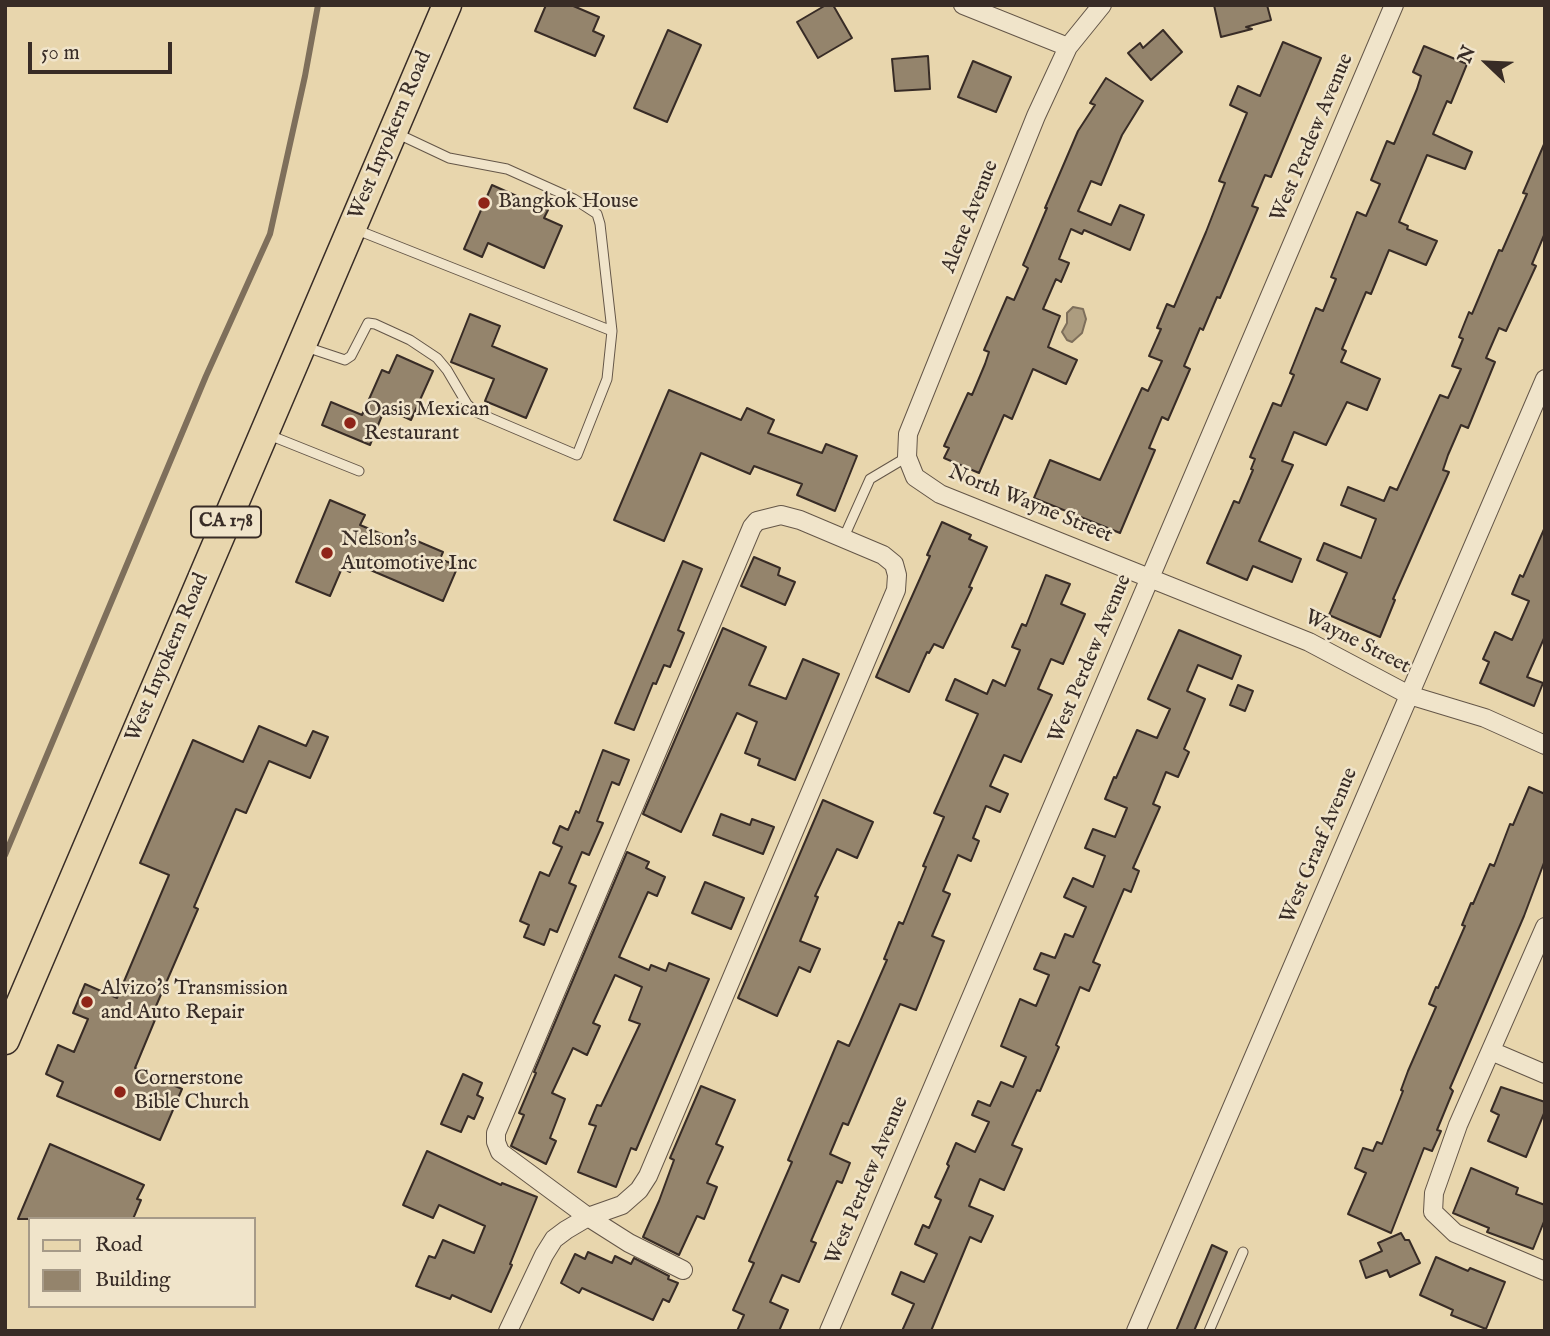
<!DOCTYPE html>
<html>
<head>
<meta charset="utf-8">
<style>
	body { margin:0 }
	#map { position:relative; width:1550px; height:1336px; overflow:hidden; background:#e8d6ad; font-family:"IM FELL English",serif }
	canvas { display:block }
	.frame { position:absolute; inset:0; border:7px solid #382c26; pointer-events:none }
	.legend { position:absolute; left:28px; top:1217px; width:228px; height:91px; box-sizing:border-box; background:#f0e4ca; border:2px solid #a69a88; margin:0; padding:9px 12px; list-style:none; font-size:21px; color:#382c26 }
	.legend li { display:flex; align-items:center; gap:14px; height:35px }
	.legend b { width:35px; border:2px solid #a69a88 }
	.north { position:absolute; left:1452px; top:28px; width:70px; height:70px; -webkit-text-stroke:5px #f0e4ca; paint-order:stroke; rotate:293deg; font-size:19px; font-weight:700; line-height:28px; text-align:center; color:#382c26 }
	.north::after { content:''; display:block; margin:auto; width:24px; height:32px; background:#382c26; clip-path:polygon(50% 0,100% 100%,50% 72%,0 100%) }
	.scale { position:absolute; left:28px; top:42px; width:144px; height:32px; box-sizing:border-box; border:4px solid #382c26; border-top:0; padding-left:9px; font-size:21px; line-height:24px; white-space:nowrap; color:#382c26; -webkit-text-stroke:5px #f0e4ca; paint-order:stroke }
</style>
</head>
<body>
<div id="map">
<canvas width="1550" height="1336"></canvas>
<div class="frame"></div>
<ul class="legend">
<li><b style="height:9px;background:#e8d6ad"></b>Road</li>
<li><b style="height:19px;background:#94846c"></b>Building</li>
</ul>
<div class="north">N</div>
<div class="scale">50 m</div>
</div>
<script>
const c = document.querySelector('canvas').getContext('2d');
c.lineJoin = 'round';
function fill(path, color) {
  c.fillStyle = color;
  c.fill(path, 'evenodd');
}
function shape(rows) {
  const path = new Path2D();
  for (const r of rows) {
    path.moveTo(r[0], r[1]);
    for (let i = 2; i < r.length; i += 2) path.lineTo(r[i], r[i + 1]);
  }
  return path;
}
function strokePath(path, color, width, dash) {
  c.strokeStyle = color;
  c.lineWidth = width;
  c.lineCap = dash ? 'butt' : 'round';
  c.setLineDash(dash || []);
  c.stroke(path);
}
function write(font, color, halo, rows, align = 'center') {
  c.font = font + ' "IM FELL English",serif';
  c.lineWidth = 5;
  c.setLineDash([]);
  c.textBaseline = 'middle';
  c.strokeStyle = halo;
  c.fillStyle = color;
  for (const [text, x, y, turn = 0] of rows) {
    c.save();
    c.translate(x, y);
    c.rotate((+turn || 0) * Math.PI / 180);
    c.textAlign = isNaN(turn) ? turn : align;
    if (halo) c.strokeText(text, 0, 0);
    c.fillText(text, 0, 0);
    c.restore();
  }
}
const water = shape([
	[1073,307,1083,309,1086,319,1082,333,1072,342,1067,340,1062,332,1067,323,1067,313,1073,307]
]);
fill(water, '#ac9c7f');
strokePath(water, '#7e6f5b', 2);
strokePath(shape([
	[5,855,206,376,270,234,305,76,318,5]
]), '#7e6f5b', 6);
const building = shape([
	[546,5,571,5,599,17,593,31,604,36,595,56,535,31,546,5],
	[826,5,833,5,852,38,818,58,797,22,826,5],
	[1214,5,1267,5,1271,20,1246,27,1252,29,1221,37,1214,5],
	[668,30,701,45,667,122,634,108,668,30],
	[1163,30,1182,52,1151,80,1128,53,1140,43,1143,48,1163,30],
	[1283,42,1321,58,1271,177,1265,175,1252,206,1258,208,1220,298,1217,297,1203,330,1200,328,1184,366,1190,369,1168,420,1162,417,1149,448,1155,450,1120,533,1034,498,1050,460,1100,480,1142,388,1148,391,1162,361,1149,356,1161,329,1157,328,1167,304,1174,307,1206,232,1225,183,1219,181,1247,113,1230,105,1238,86,1260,96,1283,42],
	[1424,46,1467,64,1451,103,1447,101,1433,134,1472,152,1465,169,1427,155,1399,222,1408,226,1407,229,1437,241,1426,265,1389,250,1371,294,1366,292,1342,349,1346,351,1341,362,1380,379,1367,410,1347,402,1326,445,1294,432,1282,461,1293,465,1259,541,1301,559,1292,582,1253,566,1247,580,1207,563,1234,501,1239,503,1253,470,1251,469,1255,459,1250,457,1273,403,1281,406,1294,375,1290,373,1316,308,1323,311,1336,279,1331,277,1357,212,1366,216,1380,184,1371,180,1387,141,1394,144,1417,89,1421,76,1413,72,1424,46],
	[928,56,930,89,895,91,892,59,928,56],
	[973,61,1011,77,996,112,958,97,973,61],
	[1106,78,1143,101,1122,135,1101,185,1091,181,1078,211,1111,225,1120,205,1144,215,1130,250,1084,230,1082,234,1071,229,1059,259,1069,263,1061,282,1056,279,1043,309,1060,316,1048,347,1077,360,1066,384,1033,369,1012,419,1004,415,979,473,944,458,949,448,944,446,968,393,972,395,985,364,989,352,984,350,1007,297,1014,300,1028,268,1023,265,1047,208,1045,208,1078,131,1095,105,1090,103,1106,78],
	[1545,142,1545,233,1532,264,1536,266,1506,331,1499,328,1486,358,1495,362,1468,428,1461,425,1448,455,1443,470,1449,472,1393,599,1395,600,1380,637,1329,615,1347,573,1317,560,1324,543,1361,558,1376,519,1341,505,1348,487,1384,501,1390,487,1397,490,1440,395,1448,398,1461,369,1452,366,1463,339,1459,337,1469,312,1472,314,1499,250,1502,251,1527,194,1523,193,1545,142],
	[492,185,548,210,544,218,562,226,544,268,488,243,482,257,464,249,492,185],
	[470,314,500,326,492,346,547,369,526,418,485,401,494,379,451,362,470,314],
	[397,355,433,371,411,420,385,408,370,445,322,425,331,402,362,415,382,370,389,373,397,355],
	[669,390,741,420,747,408,774,420,768,433,822,453,826,444,857,456,835,511,797,495,802,484,754,466,750,474,701,453,664,541,614,520,669,390],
	[330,500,365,515,360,525,401,542,403,535,443,552,440,559,458,566,443,601,354,563,350,572,342,568,330,596,296,582,330,500],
	[942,522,971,535,969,539,987,547,969,587,972,588,943,648,934,644,929,653,927,652,909,692,876,677,930,556,927,555,942,522],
	[1545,527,1545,636,1527,677,1543,683,1534,706,1480,683,1489,662,1483,659,1495,632,1512,640,1529,601,1512,594,1520,575,1523,577,1545,527],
	[754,557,780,568,778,575,795,582,785,605,741,586,754,557],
	[683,561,702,569,678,630,684,633,670,667,664,665,656,684,653,683,634,730,615,723,683,561],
	[1046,575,1070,584,1061,604,1085,614,1063,664,1051,659,1038,689,1052,695,1021,762,1004,755,990,786,1008,794,1000,812,986,806,973,838,979,841,971,861,958,855,943,891,950,894,932,936,944,941,923,993,916,1010,900,1004,848,1125,843,1123,830,1154,850,1163,842,1183,837,1181,811,1241,816,1243,799,1282,782,1275,770,1302,788,1310,779,1331,737,1331,744,1315,733,1310,754,1263,749,1261,792,1162,788,1160,838,1041,849,1046,859,1024,887,960,884,959,899,922,903,924,926,867,923,866,944,817,934,813,978,714,946,700,955,679,987,694,993,680,1005,686,1020,650,1012,647,1022,624,1026,626,1046,575],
	[723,628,766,647,749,685,786,699,803,659,839,674,795,780,758,765,760,759,745,753,757,722,737,713,681,832,643,814,723,628],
	[1179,630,1241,656,1232,679,1198,665,1187,691,1205,699,1184,749,1189,752,1178,777,1166,772,1153,804,1160,807,1133,868,1139,871,1131,892,1124,889,1093,962,1100,965,1089,991,1080,987,1056,1045,1059,1047,1040,1091,1037,1090,1012,1145,1022,1149,1004,1190,980,1179,969,1206,993,1216,981,1242,970,1237,931,1331,902,1331,914,1304,892,1294,901,1272,924,1282,937,1254,915,1244,923,1225,929,1228,941,1200,935,1197,949,1166,947,1164,956,1143,975,1152,989,1122,972,1115,978,1101,990,1106,1001,1082,1013,1087,1026,1057,1001,1046,1020,999,1036,1006,1049,975,1034,969,1041,953,1055,958,1065,934,1073,937,1086,907,1064,897,1073,878,1093,887,1105,856,1085,848,1093,829,1115,837,1127,808,1105,799,1114,777,1116,778,1137,730,1157,738,1170,709,1148,699,1179,630],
	[1238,685,1253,691,1245,711,1230,705,1238,685],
	[259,726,306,746,313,731,328,737,310,778,269,761,246,813,236,809,194,907,198,909,153,1013,157,1015,135,1068,182,1089,160,1140,57,1096,63,1082,46,1074,58,1045,74,1052,88,1019,73,1013,85,984,117,998,169,875,140,863,193,740,243,762,259,726],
	[603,750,629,760,619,785,612,782,597,821,603,823,589,855,582,852,569,883,576,886,557,932,550,929,544,945,524,937,529,925,520,921,540,872,549,876,562,847,553,843,560,826,568,830,576,811,579,813,603,750],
	[1529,787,1545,794,1545,860,1524,916,1450,1088,1453,1091,1437,1130,1441,1131,1432,1151,1424,1148,1391,1233,1348,1214,1366,1173,1355,1168,1363,1148,1373,1151,1377,1142,1382,1144,1403,1091,1401,1090,1408,1071,1436,1007,1429,1004,1436,987,1438,988,1465,926,1462,925,1471,903,1473,904,1490,864,1494,866,1510,824,1513,825,1529,787],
	[823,800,873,822,857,858,837,849,815,896,818,897,800,941,820,949,810,972,799,967,777,1016,738,998,823,800],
	[721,814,750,825,752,819,774,827,763,854,713,835,721,814],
	[627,852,649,862,646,868,665,877,657,896,648,892,619,957,649,970,651,965,666,971,669,963,709,979,636,1150,631,1148,616,1187,578,1172,596,1126,589,1124,597,1105,601,1106,640,1024,629,1020,642,987,615,975,593,1023,600,1026,587,1055,573,1048,552,1093,565,1099,550,1138,556,1141,546,1164,511,1146,524,1115,519,1113,536,1073,534,1072,627,852],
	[705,882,744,898,731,929,692,913,705,882],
	[463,1074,482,1083,477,1095,483,1098,474,1119,468,1116,461,1132,441,1124,463,1074],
	[701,1086,735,1100,716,1144,723,1147,707,1183,717,1187,704,1219,697,1216,679,1255,643,1237,659,1201,674,1160,670,1158,701,1086],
	[1501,1087,1545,1102,1545,1111,1526,1157,1488,1141,1499,1115,1491,1111,1501,1087],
	[50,1144,144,1185,137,1199,141,1200,133,1219,18,1219,50,1144],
	[427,1151,501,1185,502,1183,537,1197,510,1264,512,1265,491,1312,452,1295,450,1299,416,1286,429,1256,435,1258,443,1240,474,1253,485,1226,439,1205,433,1218,403,1205,427,1151],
	[1471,1168,1518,1188,1516,1194,1545,1205,1545,1219,1533,1249,1487,1232,1489,1228,1453,1213,1471,1168],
	[1401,1233,1405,1240,1409,1240,1420,1263,1390,1277,1387,1270,1366,1278,1360,1261,1382,1251,1378,1243,1401,1233],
	[1212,1245,1227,1252,1194,1331,1176,1331,1212,1245],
	[588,1252,612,1263,615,1256,631,1264,634,1258,669,1276,668,1279,678,1283,669,1302,663,1299,653,1320,582,1288,579,1293,561,1283,575,1254,585,1259,588,1252],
	[1436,1257,1468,1271,1470,1268,1505,1282,1486,1329,1451,1315,1453,1310,1420,1295,1436,1257]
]);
fill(building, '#94846c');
strokePath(building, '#382c26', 2);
const lane = shape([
	[357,230,612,331],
	[303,346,345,360,351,356,368,323,375,324,410,340,437,358,447,370,467,404,476,412,577,455,607,379,612,331,600,224,597,214,574,199,507,169,449,158,398,134],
	[269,435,359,471],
	[844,537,870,479,907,457],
	[1209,1331,1243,1252]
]);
const street = shape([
	[963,5,1068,47],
	[1102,5,1068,47,1036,116,908,434,907,457,915,477,940,494,1309,642,1409,695,1485,718,1545,745],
	[1545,927,1458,1125,1434,1193,1433,1212,1455,1233,1545,1271],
	[1491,1051,1545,1074],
	[508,1331,544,1255,554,1239,566,1230,588,1217,622,1205,639,1190,648,1176,896,590,897,575,894,564,883,555,800,520,781,515,757,521,752,527,496,1133,496,1142,500,1152,588,1217,629,1243,683,1270],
	[829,1331,1394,5],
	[1136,1331,1545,379]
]);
const primary = shape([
	[5,1040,447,5]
]);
strokePath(lane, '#645648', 11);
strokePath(street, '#645648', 20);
strokePath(primary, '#382c26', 31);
strokePath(lane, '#f0e4ca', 9);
strokePath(street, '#f0e4ca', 18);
strokePath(primary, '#e8d6ad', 28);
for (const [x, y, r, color] of [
	[484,203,7,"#8f2418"],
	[350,423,7,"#8f2418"],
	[327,553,7,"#8f2418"],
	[87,1002,7,"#8f2418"],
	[120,1092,7,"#8f2418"]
]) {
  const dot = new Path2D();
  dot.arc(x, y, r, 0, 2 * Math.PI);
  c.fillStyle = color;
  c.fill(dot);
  strokePath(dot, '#f0e4ca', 2.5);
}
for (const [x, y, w] of [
	[226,522,70]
]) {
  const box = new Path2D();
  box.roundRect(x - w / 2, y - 15.5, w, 31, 5);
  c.fillStyle = '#f0e4ca';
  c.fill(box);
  strokePath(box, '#382c26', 2);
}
write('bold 19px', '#382c26', null, [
	["CA 178",226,522]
]);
write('21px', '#382c26', '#f0e4ca', [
	["West Inyokern Road",391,136,-67],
	["West Perdew Avenue",1313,138,-67],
	["Alene Avenue",971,217,-68],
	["North Wayne Street",1030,505,22],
	["Wayne Street",1357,643,27],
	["West Inyokern Road",168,658,-67],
	["West Perdew Avenue",1091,659,-67],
	["West Graaf Avenue",1320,846,-67],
	["West Perdew Avenue",868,1181,-67]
]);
write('21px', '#382c26', '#f0e4ca', [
	["Bangkok House",498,203],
	["Oasis Mexican",364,411],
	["Restaurant",364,435],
	["Nelson's",341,541],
	["Automotive Inc",341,565],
	["Alvizo's Transmission",101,990],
	["and Auto Repair",101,1014],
	["Cornerstone",134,1080],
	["Bible Church",134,1104]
], 'left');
</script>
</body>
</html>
